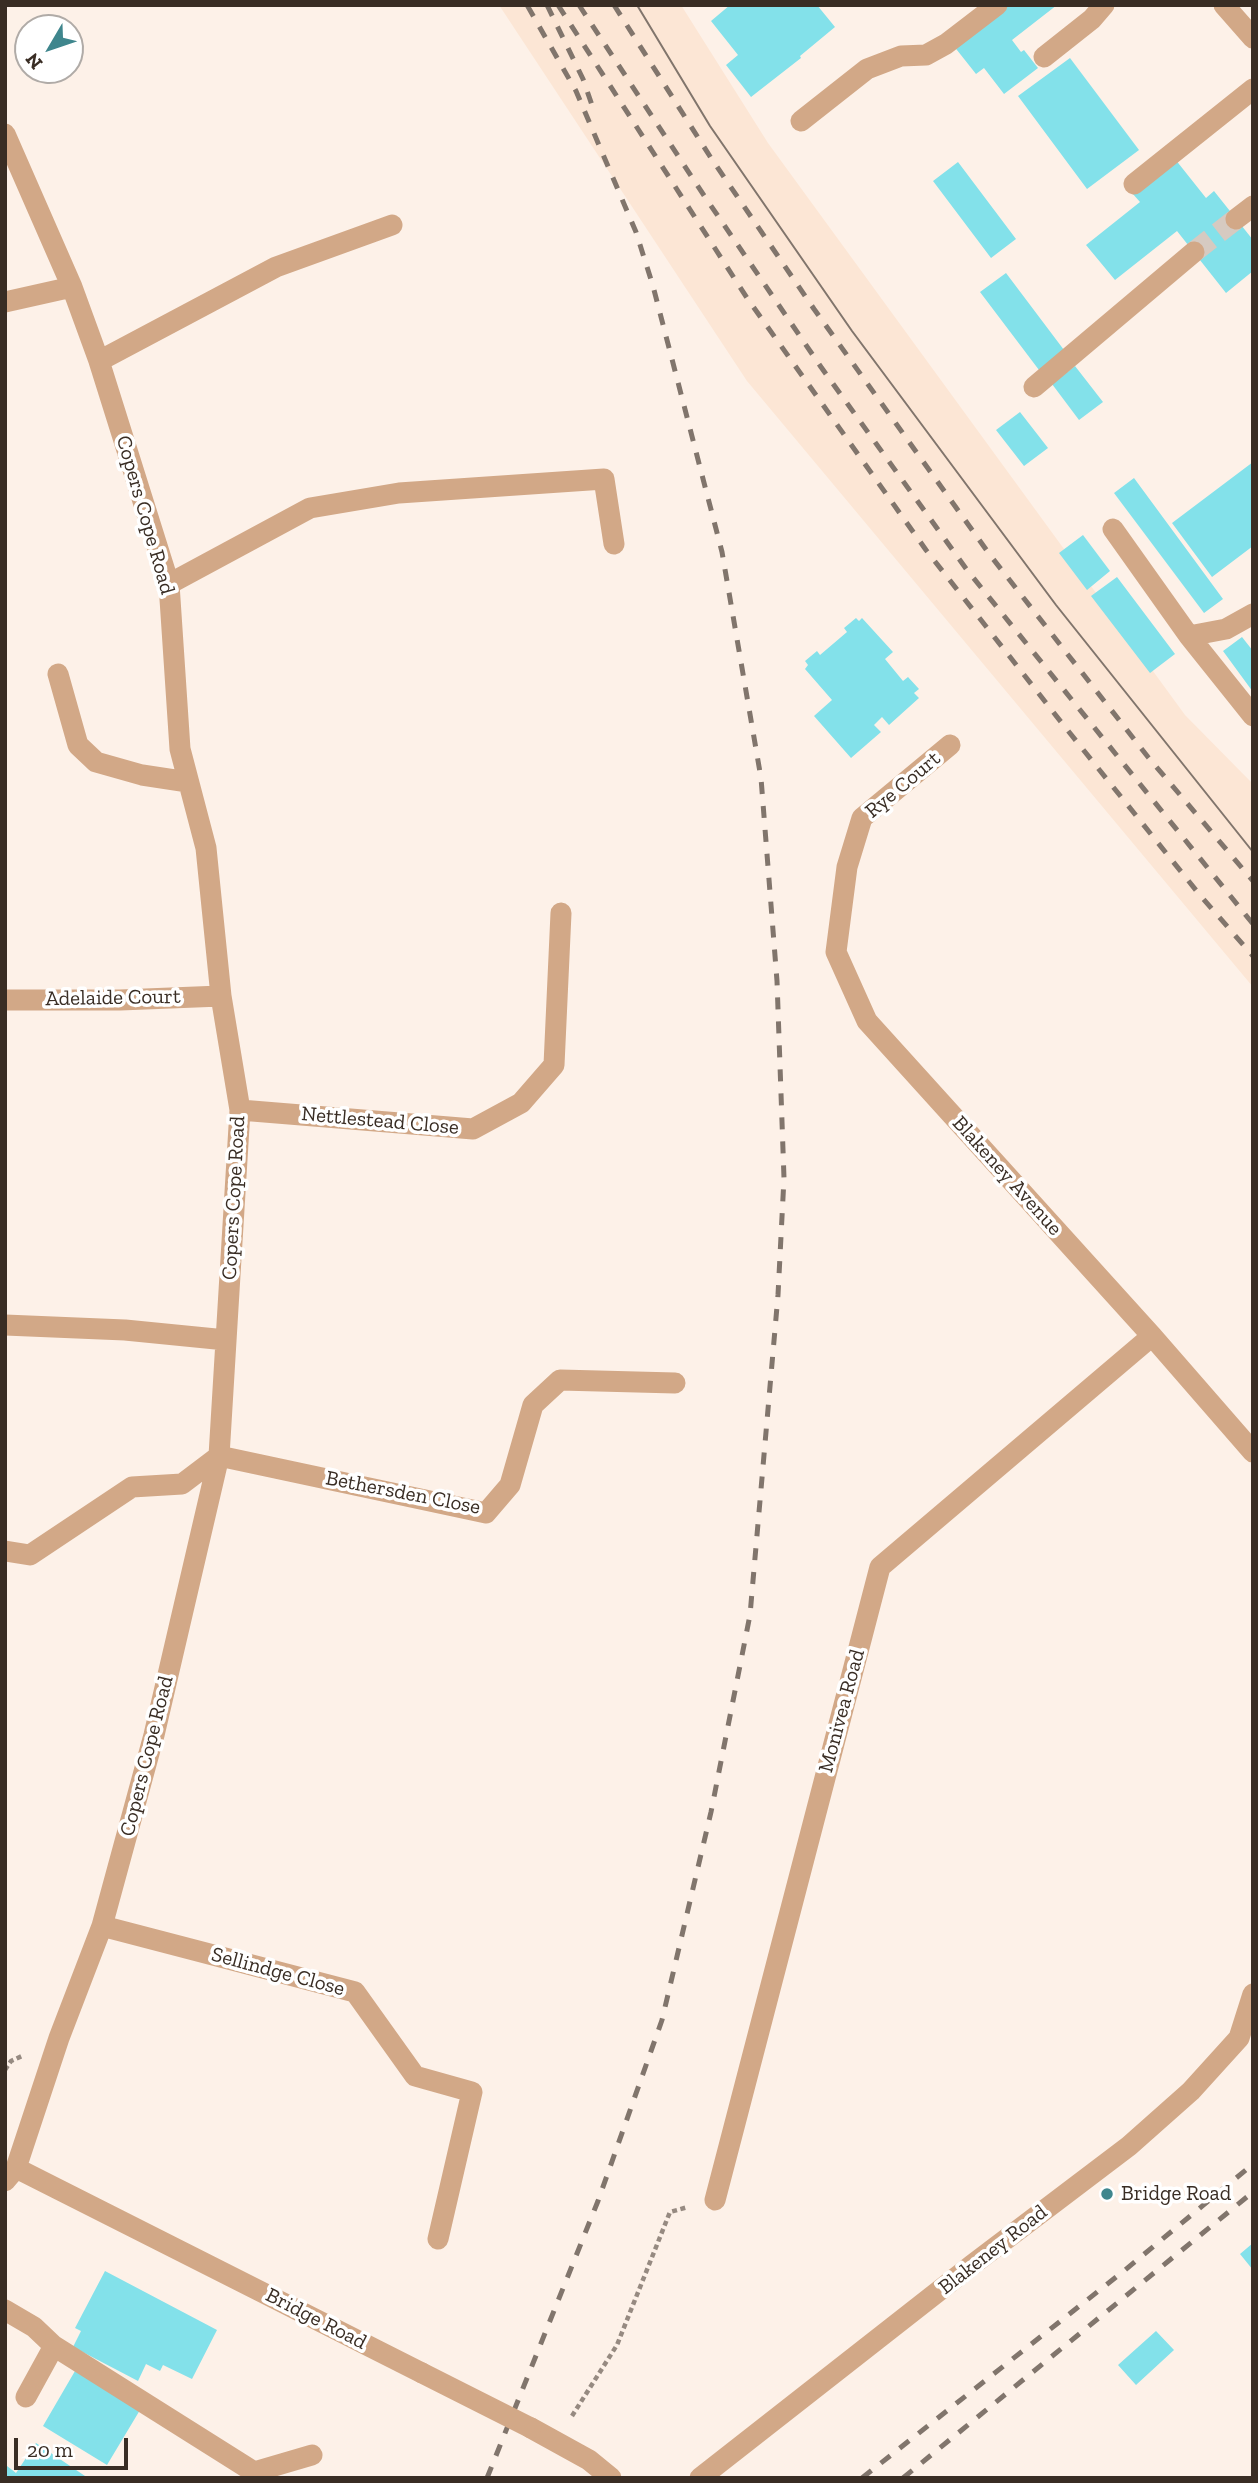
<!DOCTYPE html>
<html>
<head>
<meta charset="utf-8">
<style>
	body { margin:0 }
	#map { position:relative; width:1258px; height:2483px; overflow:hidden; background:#fdf1e8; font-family:"Zilla Slab",serif }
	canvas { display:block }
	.frame { position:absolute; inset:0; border:7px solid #392d24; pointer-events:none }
	.north { position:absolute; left:14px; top:14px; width:70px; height:70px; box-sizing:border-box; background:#fff; border:2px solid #b0aba7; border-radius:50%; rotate:231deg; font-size:19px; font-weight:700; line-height:28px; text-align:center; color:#392d24 }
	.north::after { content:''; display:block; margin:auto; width:24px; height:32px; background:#3f868d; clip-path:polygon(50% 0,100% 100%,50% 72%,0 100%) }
	.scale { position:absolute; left:14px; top:2438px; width:114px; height:32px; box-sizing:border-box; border:4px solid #392d24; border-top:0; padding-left:9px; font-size:21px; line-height:24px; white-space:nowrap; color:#392d24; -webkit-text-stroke:5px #fff; paint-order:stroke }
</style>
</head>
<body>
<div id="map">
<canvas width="1258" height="2483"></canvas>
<div class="frame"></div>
<div class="north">N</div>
<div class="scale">20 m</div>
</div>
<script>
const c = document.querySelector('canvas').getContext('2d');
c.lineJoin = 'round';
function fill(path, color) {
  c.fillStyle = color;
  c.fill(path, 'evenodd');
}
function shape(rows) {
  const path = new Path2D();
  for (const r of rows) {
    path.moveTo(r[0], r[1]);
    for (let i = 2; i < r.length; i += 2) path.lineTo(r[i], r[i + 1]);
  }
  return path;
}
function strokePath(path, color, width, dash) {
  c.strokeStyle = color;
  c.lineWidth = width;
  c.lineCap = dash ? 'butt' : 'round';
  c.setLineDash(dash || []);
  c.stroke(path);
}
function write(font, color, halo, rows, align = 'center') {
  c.font = font + ' "Zilla Slab",serif';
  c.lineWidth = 7;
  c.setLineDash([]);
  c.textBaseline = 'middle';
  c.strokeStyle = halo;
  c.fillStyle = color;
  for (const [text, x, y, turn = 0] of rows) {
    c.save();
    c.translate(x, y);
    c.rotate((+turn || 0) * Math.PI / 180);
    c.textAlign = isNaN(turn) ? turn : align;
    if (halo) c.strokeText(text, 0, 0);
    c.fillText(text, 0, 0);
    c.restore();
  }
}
fill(shape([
	[499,5,681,5,768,143,1185,715,1253,784,1253,987,747,381]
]), '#fce6d5');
fill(shape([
	[730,5,817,5,835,27,800,56,801,58,751,97,726,65,738,55,711,21],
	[1006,5,1057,5,1012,40,1021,52,1024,50,1038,68,1004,94,984,68,976,74,953,45],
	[1070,58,1139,150,1087,189,1018,96],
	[1175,159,1206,198,1214,191,1253,240,1253,271,1226,293,1177,231,1115,280,1086,245,1140,202,1132,193],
	[958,162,1016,239,991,258,933,181],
	[1006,273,1064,350,1039,370,980,292],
	[1075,366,1103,402,1079,420,1052,384],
	[1020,412,1048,448,1024,466,996,430],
	[1253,462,1253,546,1212,577,1172,523],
	[1134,478,1223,599,1204,613,1114,493],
	[1083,535,1110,571,1087,590,1059,553],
	[1117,577,1175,654,1150,673,1091,596],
	[856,618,859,621,862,618,893,652,885,659,903,681,908,677,919,689,914,693,919,698,889,725,882,717,874,725,881,732,851,758,814,716,832,700,805,669,808,665,805,661,817,651,820,655,847,632,844,628],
	[1242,637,1253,651,1253,692,1223,651],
	[1253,2243,1253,2270,1240,2254],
	[105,2271,217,2330,192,2379,163,2365,160,2371,146,2364,138,2381,73,2347,81,2331,75,2328],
	[1156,2331,1174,2350,1136,2385,1118,2365],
	[75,2371,140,2410,107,2465,43,2426],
	[36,2443,88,2478,5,2478,7,2466,16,2473]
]), '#83e1ea');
strokePath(shape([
	[1194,252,1236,219]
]), '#d6cac1', 21, [21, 10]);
strokePath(shape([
	[5,2070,11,2061,22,2056],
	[572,2416,617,2345,670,2212,688,2207]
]), '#968a81', 4.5, [5, 3.5]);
strokePath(shape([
	[1224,5,1253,38],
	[1044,57,1092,19,1104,5],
	[801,121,867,69,901,56,926,55,946,44,997,5],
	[5,134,72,287,99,361,169,584,180,749,206,848,221,996,240,1110,219,1456,154,1735,102,1926,59,2038,16,2168,5,2181],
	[1134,184,1253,89],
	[1236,219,1253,206],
	[5,302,72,287],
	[99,361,276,267,392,225],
	[1034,387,1194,252],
	[1113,529,1189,636,1226,629,1253,614],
	[169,584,310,508,399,493,604,479,614,544],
	[1189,636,1253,716],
	[58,674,78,745,96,762,142,775,188,782],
	[950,745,862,818,847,867,836,952,867,1021,1152,1336,1253,1452],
	[5,1000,120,1000,221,996],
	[240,1110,473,1129,521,1103,554,1065,561,913],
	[5,1325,125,1330,226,1340],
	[5,1551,30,1555,132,1487,182,1484,219,1456,486,1513,510,1485,533,1405,560,1380,675,1383],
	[102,1926,355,1992,415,2076,472,2092,438,2239],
	[16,2168,422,2373],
	[715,2200,880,1567,1152,1336],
	[5,2310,34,2327,54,2346,26,2397],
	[54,2346,254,2472,312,2455],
	[531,2428,589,2460,611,2478],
	[700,2478,972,2265,1129,2146,1191,2091,1239,2038,1253,1994]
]), '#d2a887', 21);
strokePath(shape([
	[637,5,710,126,852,331,1056,605,1253,852]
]), '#81756c', 2);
strokePath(shape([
	[547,5,583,79,594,111],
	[558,5,747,298,926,550,1065,727,1199,894,1253,956],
	[579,5,705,197,821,367,967,570,1253,924],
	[614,5,711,158,814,309,990,555,1148,757,1253,881],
	[487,2478,598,2201,662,2020,711,1812,750,1615,778,1295,784,1178,777,981,761,778,722,552,653,286,636,232,576,91,527,5],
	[862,2478,1125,2270,1253,2164],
	[903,2478,1253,2192]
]), '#81756c', 5, [12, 12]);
strokePath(shape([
	[422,2373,531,2428]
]), '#d2a887', 21);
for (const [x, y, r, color] of [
	[1107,2194,7,"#3f868d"]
]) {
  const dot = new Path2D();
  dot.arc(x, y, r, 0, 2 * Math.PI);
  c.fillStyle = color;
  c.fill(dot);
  strokePath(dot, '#fff', 2.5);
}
write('21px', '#392d24', '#fff', [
	["Copers Cope Road",145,515,74],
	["Rye Court",903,785,-40],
	["Adelaide Court",113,998,-1],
	["Nettlestead Close",380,1121,5],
	["Blakeney Avenue",1007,1176,48],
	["Copers Cope Road",234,1198,-87],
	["Bethersden Close",403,1493,11],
	["Monivea Road",842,1711,-75],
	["Copers Cope Road",147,1756,-76],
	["Sellindge Close",278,1972,15],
	["Blakeney Road",993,2250,-38],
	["Bridge Road",316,2319,27]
]);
write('21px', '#392d24', '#fff', [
	["Bridge Road",1121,2194]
], 'left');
</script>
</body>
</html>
